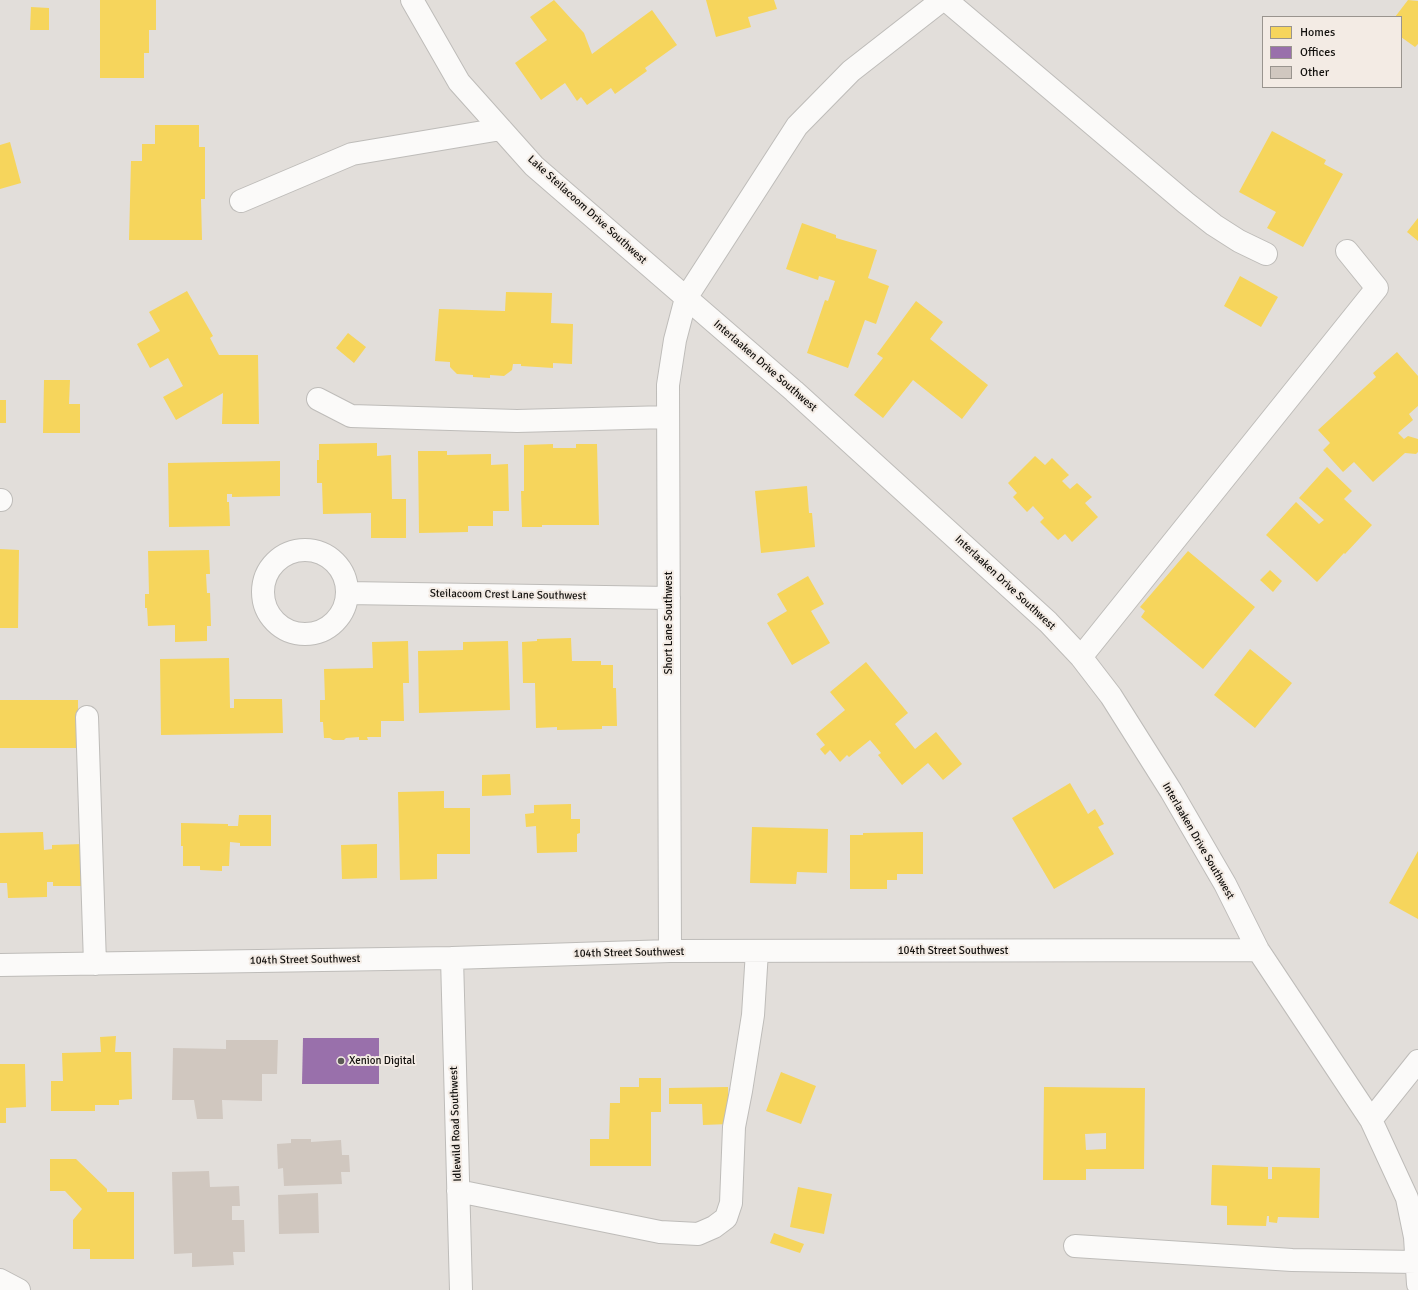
<!DOCTYPE html>
<html>
<head>
<meta charset="utf-8">
<style>
	body { margin:0 }
	#map { position:relative; width:1418px; height:1290px; overflow:hidden; background:#e2deda; font-family:Signika,sans-serif }
	canvas { display:block }
	.legend { position:absolute; left:1262px; top:16px; width:140px; height:72px; box-sizing:border-box; background:#f3ebe4; border:1px solid #99948e; margin:0; padding:5px 7px; list-style:none; font-size:12px; color:#13110e }
	.legend li { display:flex; align-items:center; gap:8px; height:20px }
	.legend b { width:20px; border:1px solid #99948e }
</style>
</head>
<body>
<div id="map">
<canvas width="1418" height="1290"></canvas>
<ul class="legend">
<li><b style="height:11px;background:#f6d55c"></b>Homes</li>
<li><b style="height:11px;background:#9970ab"></b>Offices</li>
<li><b style="height:11px;background:#d0c7bf"></b>Other</li>
</ul>
</div>
<script>
const c = document.querySelector('canvas').getContext('2d');
c.lineJoin = 'round';
function fill(path, color) {
  c.fillStyle = color;
  c.fill(path, 'evenodd');
}
function shape(rows) {
  const path = new Path2D();
  for (const r of rows) {
    if (r.length === 3) {
      path.moveTo(r[0] + r[2], r[1]);
      path.arc(r[0], r[1], r[2], 0, 2 * Math.PI);
      continue;
    }
    path.moveTo(r[0], r[1]);
    for (let i = 2; i < r.length; i += 2) path.lineTo(r[i], r[i + 1]);
  }
  return path;
}
function strokePath(path, color, width, dash) {
  c.strokeStyle = color;
  c.lineWidth = width;
  c.lineCap = dash ? 'butt' : 'round';
  c.setLineDash(dash || []);
  c.stroke(path);
}
function write(font, color, halo, rows, align = 'center') {
  c.font = font + ' Signika,sans-serif';
  c.lineWidth = 4;
  c.setLineDash([]);
  c.textBaseline = 'middle';
  c.strokeStyle = halo;
  c.fillStyle = color;
  for (const [text, x, y, turn = 0] of rows) {
    c.save();
    c.translate(x, y);
    c.rotate((+turn || 0) * Math.PI / 180);
    c.textAlign = isNaN(turn) ? turn : align;
    if (halo) c.strokeText(text, 0, 0);
    c.fillText(text, 0, 0);
    c.restore();
  }
}
fill(shape([
	[100,0,156,0,156,30,149,30,149,53,144,53,144,78,100,78],
	[554,0,584,33,592,54,652,10,677,45,645,68,647,71,615,94,611,88,587,105,581,97,577,101,565,83,541,100,515,63,547,40,530,17],
	[706,0,774,0,777,9,748,17,751,27,716,37],
	[1408,0,1418,1,1418,44,1415,47,1401,37,1401,17,1395,17],
	[31,7,49,8,49,30,30,30],
	[155,125,199,125,199,147,205,147,205,199,201,199,202,240,129,240,131,161,142,161,142,144,155,144],
	[1272,131,1326,160,1324,164,1343,174,1303,247,1267,228,1276,212,1239,192],
	[10,142,21,183,0,189,0,145],
	[1418,218,1418,241,1407,232],
	[802,223,836,235,836,238,877,250,868,278,889,286,876,324,865,320,848,368,807,353,825,300,828,301,835,281,819,276,818,280,786,269],
	[1240,276,1278,297,1261,327,1224,306],
	[187,291,213,336,210,338,219,355,258,355,259,424,222,424,223,393,176,420,163,397,183,386,168,358,150,368,137,344,160,331,149,312],
	[506,292,552,293,551,323,573,324,572,364,553,363,553,368,521,366,521,364,513,364,512,370,504,376,490,375,490,378,473,377,473,375,457,374,450,367,450,362,435,361,439,309,505,311],
	[916,301,943,322,930,339,988,385,962,419,913,380,883,418,854,395,883,358,877,354],
	[348,333,366,347,354,363,336,348],
	[1397,352,1418,376,1418,406,1409,414,1413,420,1398,433,1404,439,1408,436,1418,439,1418,452,1416,454,1405,453,1373,482,1354,462,1343,472,1323,450,1330,443,1318,430,1376,377,1373,373],
	[44,380,70,380,69,404,80,404,80,433,43,433],
	[0,400,6,400,6,423,0,423],
	[377,443,377,456,391,455,392,499,406,499,406,538,371,538,371,513,323,514,322,483,317,483,317,460,319,460,319,444],
	[553,444,553,448,576,448,576,444,597,444,599,525,542,525,542,527,522,527,521,491,524,491,524,445],
	[418,451,447,451,447,455,491,454,491,465,508,464,509,511,493,511,493,526,468,526,468,532,419,533],
	[1035,456,1045,465,1052,458,1069,475,1062,481,1070,489,1077,483,1092,497,1085,503,1098,517,1072,542,1065,534,1058,540,1040,522,1044,518,1033,506,1027,512,1013,497,1017,493,1008,483],
	[280,461,280,496,232,497,232,494,227,494,227,502,229,502,230,526,169,527,168,463],
	[1327,467,1352,491,1344,499,1372,525,1345,554,1344,553,1317,582,1266,535,1296,502,1319,524,1324,520,1299,498],
	[807,486,809,513,812,513,815,547,761,553,755,491],
	[0,549,19,550,18,628,0,628],
	[209,550,210,574,206,574,207,593,210,593,211,626,207,626,207,641,175,642,175,625,148,626,147,608,145,608,145,594,149,594,148,551],
	[1188,551,1255,607,1203,669,1141,617,1145,611,1140,607],
	[1270,570,1282,581,1273,592,1260,580],
	[808,576,824,604,811,611,830,643,792,665,767,623,787,611,777,594],
	[571,638,572,661,601,661,601,665,613,665,613,688,616,688,617,726,602,726,602,729,557,730,557,727,536,728,535,683,523,683,522,642,537,641,537,639],
	[408,641,409,683,403,683,404,721,381,721,381,737,367,737,368,740,359,740,359,737,346,738,344,740,333,740,330,738,324,738,323,722,320,722,320,700,325,700,324,669,373,668,372,642],
	[508,641,510,710,419,713,418,651,463,650,463,642],
	[1250,649,1292,683,1255,728,1214,695],
	[229,658,230,708,234,708,234,699,282,699,283,733,161,735,160,659],
	[866,662,908,713,895,724,915,749,936,732,962,764,943,780,928,763,902,785,878,755,881,753,870,740,849,757,847,755,840,762,830,750,825,755,820,749,825,745,816,734,845,710,830,692],
	[0,700,78,700,78,748,0,748],
	[510,774,511,795,482,796,482,775],
	[1070,783,1088,814,1095,809,1104,824,1098,827,1114,854,1054,889,1012,818],
	[444,791,444,808,470,808,470,854,437,854,437,879,400,880,398,792],
	[571,804,571,819,580,819,580,833,577,834,577,852,537,853,536,826,526,827,525,814,534,813,534,805],
	[239,815,271,815,271,846,240,846,240,843,230,842,229,866,222,866,222,871,200,870,200,866,183,866,183,846,181,846,181,823,228,824,228,826,238,826],
	[752,827,828,829,827,873,797,872,796,884,750,883],
	[43,832,44,850,52,849,52,845,83,844,84,886,53,886,53,882,47,882,47,897,8,898,7,883,0,883,0,833],
	[923,832,923,874,897,874,897,880,887,880,887,889,850,889,850,835,863,835,863,833],
	[377,844,377,878,342,879,341,845],
	[1418,851,1418,919,1389,903],
	[116,1036,115,1052,131,1052,132,1099,119,1100,119,1105,95,1105,95,1111,51,1111,51,1081,63,1081,62,1053,101,1052,100,1037],
	[0,1064,25,1064,26,1107,6,1108,6,1123,0,1123],
	[781,1072,816,1086,801,1124,766,1111],
	[639,1078,661,1078,661,1112,651,1112,651,1166,590,1166,590,1139,609,1139,610,1103,620,1103,620,1087,639,1087],
	[728,1087,729,1124,703,1125,702,1104,669,1104,669,1088],
	[1044,1087,1145,1088,1144,1169,1086,1169,1086,1180,1043,1180],
	[1106,1133,1106,1149,1086,1150,1085,1134],
	[50,1159,76,1159,107,1189,107,1192,134,1192,134,1259,90,1259,90,1249,73,1249,73,1220,82,1209,65,1191,50,1191],
	[1212,1165,1268,1167,1268,1179,1272,1179,1272,1167,1320,1168,1319,1218,1278,1217,1277,1223,1269,1222,1269,1216,1267,1216,1266,1226,1227,1225,1227,1206,1211,1205],
	[798,1187,832,1194,824,1234,790,1227],
	[774,1233,804,1244,800,1253,770,1243]
]), '#f6d55c');
fill(shape([
	[303,1038,379,1038,379,1084,302,1084]
]), '#9970ab');
fill(shape([
	[226,1040,278,1040,277,1074,262,1074,262,1101,222,1100,223,1119,197,1119,194,1100,172,1100,173,1048,226,1049],
	[291,1139,311,1139,311,1142,341,1140,342,1155,349,1155,350,1172,341,1172,342,1184,284,1186,283,1168,278,1169,277,1144,291,1143],
	[209,1171,210,1187,239,1186,240,1206,232,1206,232,1220,244,1220,245,1252,233,1252,234,1265,192,1267,192,1253,174,1254,172,1172],
	[318,1193,319,1233,279,1234,278,1195]
]), '#d0c7bf');
const minor = shape([
	[412,0,459,82,534,166,794,391,1048,622,1081,657,1111,696,1171,791,1225,884,1258,950,1371,1120,1407,1198,1415,1237,1418,1284],
	[946,0,1186,203,1214,225,1239,241,1266,254],
	[241,201,352,154,501,129],
	[318,399,351,416,517,421,668,417],
	[0,500,1,500],
	[305,592,42],
	[347,593,669,598],
	[1081,657,1377,288,1347,251],
	[87,717,95,964],
	[670,951,668,385,675,340,686,298,797,126,851,71,942,0],
	[452,958,461,1290],
	[0,965,452,958,670,951,1258,950],
	[1371,1120,1418,1061],
	[458,1191,660,1232,698,1234,714,1227,726,1218,731,1203,734,1127,741,1091,753,1015,757,951],
	[1075,1246,1292,1260,1416,1262],
	[0,1280,19,1290]
]);
strokePath(minor, '#bebcb9', 24);
strokePath(minor, '#fbfaf9', 22);
for (const [x, y, r, color] of [
	[341,1061,4,"#5b5955"]
]) {
  const dot = new Path2D();
  dot.arc(x, y, r, 0, 2 * Math.PI);
  c.fillStyle = color;
  c.fill(dot);
  strokePath(dot, '#f3ebe4', 1.5);
}
write('11px', '#13110e', '#f3ebe4', [
	["Lake Steilacoom Drive Southwest",587,210,42],
	["Interlaaken Drive Southwest",765,366,41],
	["Interlaaken Drive Southwest",1005,583,43],
	["Steilacoom Crest Lane Southwest",508,595,1],
	["Short Lane Southwest",669,623,-90],
	["Interlaaken Drive Southwest",1198,841,60],
	["104th Street Southwest",953,951],
	["104th Street Southwest",629,953,-1],
	["104th Street Southwest",305,960,-1],
	["Idlewild Road Southwest",456,1124,-92]
]);
write('11px', '#13110e', '#f3ebe4', [
	["Xenion Digital",349,1061]
], 'left');
</script>
</body>
</html>
